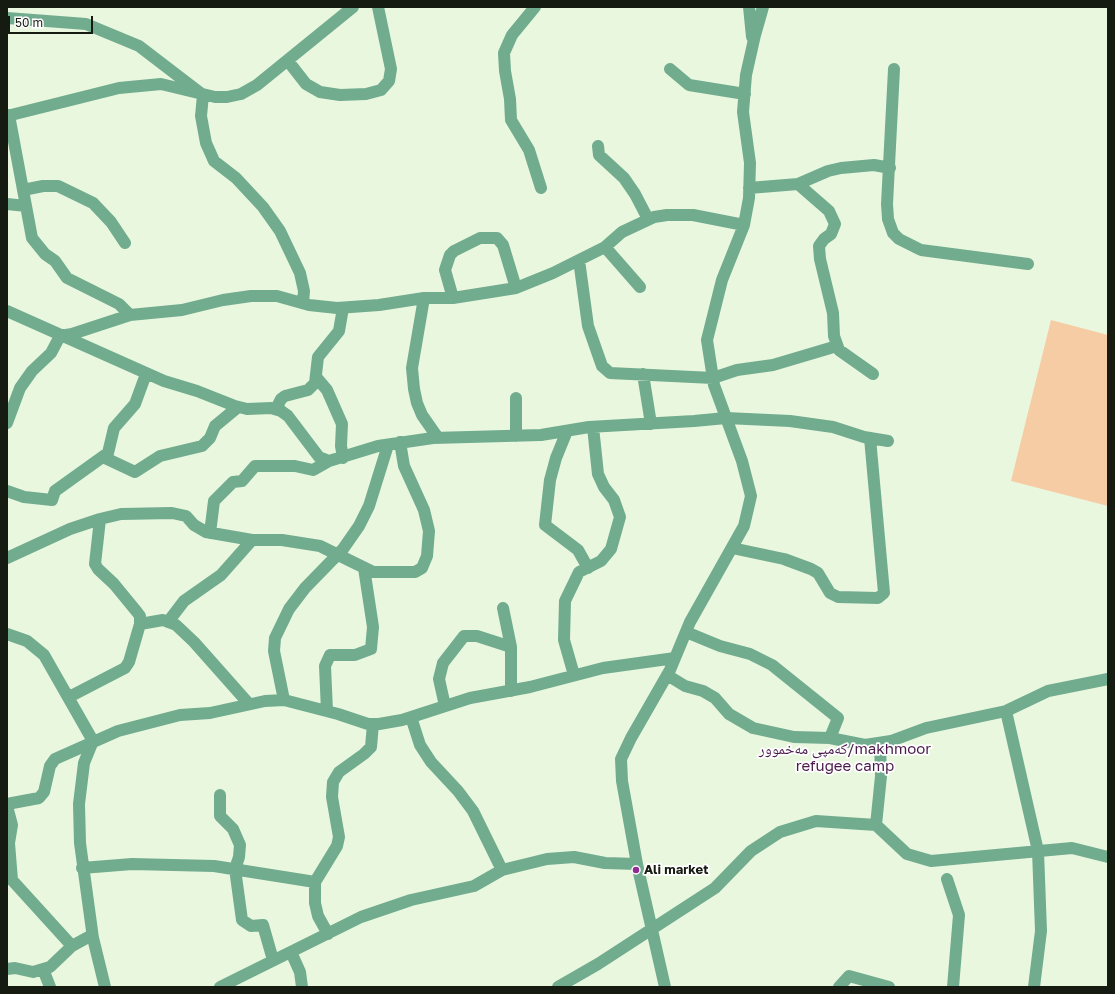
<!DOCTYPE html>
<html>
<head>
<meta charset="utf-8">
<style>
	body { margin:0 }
	#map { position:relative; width:1115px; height:994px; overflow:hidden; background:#eaf7df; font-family:"Golos Text",sans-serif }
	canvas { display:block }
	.frame { position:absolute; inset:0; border:8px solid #161b12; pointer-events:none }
	.scale { position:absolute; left:8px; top:16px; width:85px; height:18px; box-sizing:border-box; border:2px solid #161b12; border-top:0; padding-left:5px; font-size:12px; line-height:14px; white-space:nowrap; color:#161b12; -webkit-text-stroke:3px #fff; paint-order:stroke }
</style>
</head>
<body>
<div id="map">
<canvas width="1115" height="994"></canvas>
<div class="frame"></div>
<div class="scale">50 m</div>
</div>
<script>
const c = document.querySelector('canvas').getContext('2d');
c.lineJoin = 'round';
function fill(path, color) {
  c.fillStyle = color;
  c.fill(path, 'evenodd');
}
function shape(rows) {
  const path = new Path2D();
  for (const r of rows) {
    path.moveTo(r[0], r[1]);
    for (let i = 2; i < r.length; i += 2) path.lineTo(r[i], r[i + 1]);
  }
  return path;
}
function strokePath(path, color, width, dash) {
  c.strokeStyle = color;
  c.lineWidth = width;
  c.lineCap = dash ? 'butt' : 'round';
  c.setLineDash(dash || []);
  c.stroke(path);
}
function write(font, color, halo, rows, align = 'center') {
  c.font = font + ' "Golos Text","Noto Naskh Arabic",sans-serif';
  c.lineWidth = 3.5;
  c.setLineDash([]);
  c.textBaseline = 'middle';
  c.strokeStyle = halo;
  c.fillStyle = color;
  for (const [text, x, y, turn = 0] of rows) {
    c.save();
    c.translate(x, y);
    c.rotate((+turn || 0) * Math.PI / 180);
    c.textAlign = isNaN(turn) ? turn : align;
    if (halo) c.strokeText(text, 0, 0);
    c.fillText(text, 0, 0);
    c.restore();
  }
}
fill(shape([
	[1051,320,1108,335,1108,506,1011,481]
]), '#f6cca4');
strokePath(shape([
	[535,7,512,35,504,53,505,71,510,99,511,120,529,150,541,188],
	[749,7,752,37],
	[7,18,86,24,139,46,203,95,201,116,206,143,214,161,236,178,263,207,280,231,300,273,304,291,303,303],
	[288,61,306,84,320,92,340,95,366,94,381,90,389,81,391,69,378,7],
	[670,69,689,85,745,94],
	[894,69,887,204,888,219,893,233,899,239,921,250,1028,264],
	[9,115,32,238,45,254,55,261,67,278,119,304,130,315],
	[7,116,119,88,161,84,215,97,227,97,241,94,257,85,353,7],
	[598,146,599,155,624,178,635,194,648,219],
	[798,184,829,211,835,224,831,234,824,239,819,246,820,259,833,313,834,336,839,350,873,374],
	[749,188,798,184,828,171,841,168,874,165,890,168],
	[23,190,43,186,58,186,93,203,111,222,125,243],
	[7,204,26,206],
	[605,247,640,287],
	[579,260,588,326,602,366,610,373,713,378,737,370,773,365,837,346],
	[424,298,412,368,414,389,417,403,422,415,438,438],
	[453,298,445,270,450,255,454,251,480,238,497,238,503,245,516,288],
	[7,311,164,381,197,391,235,406,247,409,271,408,281,411,288,416,319,457,329,461,378,446,433,438,541,435,589,427,694,421,726,418,790,421,833,427,864,437,888,441],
	[643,374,651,424],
	[316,377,327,390,342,424,341,446,343,458],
	[276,409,281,399,285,396,308,390,315,383,318,357,339,331,343,308],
	[7,423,20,388,32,371,51,353,60,336,72,334,130,315,182,310,223,300,251,296,277,296,309,305,337,308,379,305,424,298,453,298,516,288,553,273,605,247,622,232,654,217,667,215,693,215,744,225],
	[567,431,556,458,550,480,545,525,578,550,588,568],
	[516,436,516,398],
	[103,457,135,472,160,456,202,446,210,438,215,426,238,407],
	[7,491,24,497,52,500,55,491,108,453,114,428,135,404,146,374],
	[210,533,214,501,233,482,242,481,255,466,295,466,313,470,329,461],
	[732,548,784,559,811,569,818,573,830,593,838,597,878,598,884,593,870,438],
	[7,558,70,529,100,519,121,514,172,513,186,516,194,525,206,532,252,540,282,540,320,546,373,572,415,572,422,568,427,556,429,531,424,510,404,466,400,442],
	[503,608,511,647,511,691],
	[168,622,184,601,221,575,252,540],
	[140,624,163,620,176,625,194,642,249,704],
	[686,632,720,646,750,654,772,665,838,718,830,738],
	[7,634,27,641,44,655,93,741,84,763,79,804,80,843,93,938,105,987],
	[574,675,564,640,565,601,579,572,601,561,611,549,620,517,614,500,604,487,598,474,593,427],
	[667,675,685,686,703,691,715,698,729,714,753,728,794,737,830,738,865,745,891,741,926,728,1006,711,1048,691,1108,679],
	[69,697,125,668,129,662,140,624,140,616,137,612,114,584,98,569,95,564,100,519],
	[284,700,274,651,275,638,289,609,305,588,343,549,359,526,369,506,388,445],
	[445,706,439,679,443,663,464,636,477,636,511,647],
	[327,711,325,666,330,655,355,655,371,649,373,627,364,568],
	[1006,711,1038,851,1041,931,1034,987],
	[411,717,420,745,431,762,458,791,473,811,502,870],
	[220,795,220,816,233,829,240,845,239,857,235,869,242,920,251,926,263,925,273,960],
	[7,804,39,798,44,792,50,766,55,759,118,731,180,715,210,713,265,701,284,700,338,714,368,724,379,724,402,720,470,698,530,687,603,668,675,658],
	[7,806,12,825,9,843,12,880,72,946],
	[876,825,881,776,880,743],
	[82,868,132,864,214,866,315,882],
	[947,879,959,915,953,987],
	[328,934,318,916,315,903,315,882,337,846,339,837,332,797,333,782,339,772,364,754,371,747,373,724],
	[291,952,300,972,302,987],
	[7,969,15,968,33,972,50,967,72,946,92,935],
	[43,969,50,987],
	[220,987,361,917,411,900,474,886,502,870,547,859,574,857,605,863,637,864],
	[558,987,598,964,715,888,751,851,780,832,816,821,876,825,907,854,931,861,1072,848,1108,857],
	[665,987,637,864,622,781,621,759,631,738,670,670,690,622,744,526,751,496,742,461,714,385,707,340,722,280,744,225,749,198,750,163,743,112,746,75,755,35,763,7],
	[839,987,849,976,889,987]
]), '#71ac8f', 12);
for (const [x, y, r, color] of [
	[636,870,4,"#8f2b92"]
]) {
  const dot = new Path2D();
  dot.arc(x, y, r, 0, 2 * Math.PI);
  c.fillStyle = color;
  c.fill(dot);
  strokePath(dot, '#fff', 1.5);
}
write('bold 13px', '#161b12', '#fff', [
	["Ali market",644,870]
], 'left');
write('15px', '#48194a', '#fff', [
	["کەمپی مەخموور/makhmoor",845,749],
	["refugee camp",845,766]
]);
</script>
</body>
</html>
